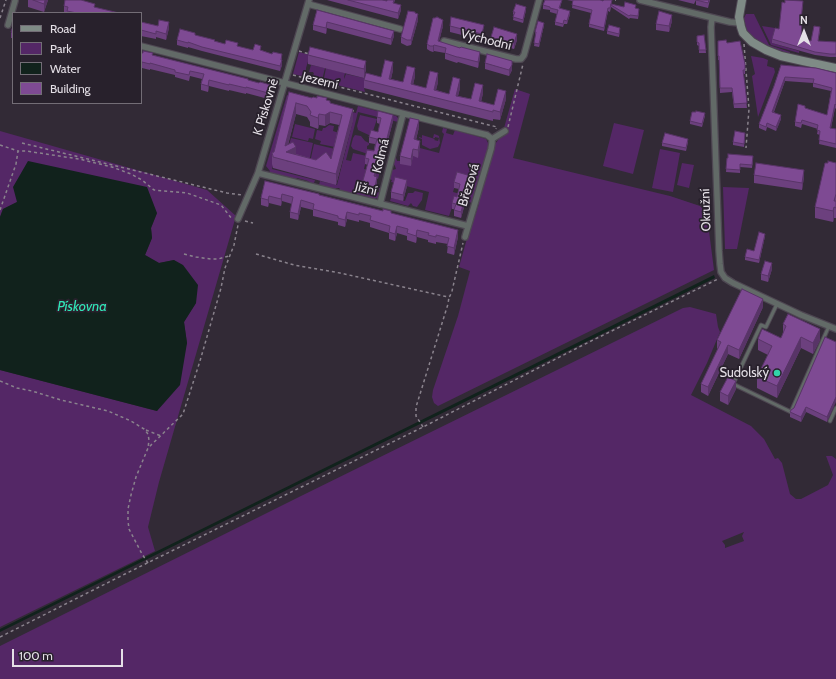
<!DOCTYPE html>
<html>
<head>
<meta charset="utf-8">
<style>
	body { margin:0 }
	#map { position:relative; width:836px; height:679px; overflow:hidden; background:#322a36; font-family:Cabin,sans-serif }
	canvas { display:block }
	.legend { position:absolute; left:12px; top:12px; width:130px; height:92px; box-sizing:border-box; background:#28212c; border:1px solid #736d76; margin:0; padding:5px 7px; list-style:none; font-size:12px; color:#e4dfe6 }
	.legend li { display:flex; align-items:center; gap:8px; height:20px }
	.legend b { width:20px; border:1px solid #736d76 }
	.north { position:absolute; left:784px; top:12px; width:40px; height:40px; -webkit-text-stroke:3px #28212c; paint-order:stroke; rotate:0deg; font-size:11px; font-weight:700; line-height:16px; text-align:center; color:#e4dfe6 }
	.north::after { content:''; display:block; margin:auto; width:14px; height:18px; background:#e4dfe6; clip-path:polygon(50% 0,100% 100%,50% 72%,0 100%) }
	.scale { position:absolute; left:12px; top:649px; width:111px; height:18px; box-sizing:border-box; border:2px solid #e4dfe6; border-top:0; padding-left:5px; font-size:12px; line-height:14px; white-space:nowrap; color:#e4dfe6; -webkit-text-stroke:3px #28212c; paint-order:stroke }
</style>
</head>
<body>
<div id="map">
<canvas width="836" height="679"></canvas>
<ul class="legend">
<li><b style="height:5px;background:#7f8b86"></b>Road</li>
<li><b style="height:11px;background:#542766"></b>Park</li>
<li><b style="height:11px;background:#11221c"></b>Water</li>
<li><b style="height:11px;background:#7e4a93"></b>Building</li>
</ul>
<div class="north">N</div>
<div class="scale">100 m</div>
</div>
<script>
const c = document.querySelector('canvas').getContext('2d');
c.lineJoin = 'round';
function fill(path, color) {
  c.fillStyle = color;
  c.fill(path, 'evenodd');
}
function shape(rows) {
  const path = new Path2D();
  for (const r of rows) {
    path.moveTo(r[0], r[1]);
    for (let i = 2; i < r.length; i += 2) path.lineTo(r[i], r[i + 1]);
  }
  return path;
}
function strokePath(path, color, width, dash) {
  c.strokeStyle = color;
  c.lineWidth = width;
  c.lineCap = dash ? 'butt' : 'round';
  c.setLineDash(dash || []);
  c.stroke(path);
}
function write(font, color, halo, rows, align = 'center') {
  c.font = font + ' Cabin,sans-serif';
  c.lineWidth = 3.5;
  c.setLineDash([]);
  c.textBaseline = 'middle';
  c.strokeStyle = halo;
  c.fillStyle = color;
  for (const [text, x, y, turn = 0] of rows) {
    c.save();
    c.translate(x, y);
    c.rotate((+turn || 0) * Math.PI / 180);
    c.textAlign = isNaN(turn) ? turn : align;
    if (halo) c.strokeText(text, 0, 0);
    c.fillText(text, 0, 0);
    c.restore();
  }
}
fill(shape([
	[746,14,754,14,769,45,790,52,790,54,767,47,755,40,747,31,745,23,744,18],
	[762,26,775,28,772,43,799,51,799,53,771,45],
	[299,52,310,55,306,68,306,71,307,73,306,77,293,74],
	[751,56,763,58,768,60,767,66,774,68,775,72,758,117,752,76,755,74],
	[311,65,325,68,323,76,323,81,307,77,309,75,313,75,314,74,313,72,309,72],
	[326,68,345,73,344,77,344,79,346,74,364,78,366,81,364,88,365,92,325,82,324,78],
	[515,89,530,94,513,158,670,196,700,206,705,211,709,231,714,270,438,406,434,403,432,397,433,390,458,316,470,271,459,267,473,217,475,216,479,204,478,202,485,177,487,176,495,144,499,139,504,136,506,127,504,128],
	[287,95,320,104,312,109,289,103,272,169,315,180,314,183,312,184,308,181,297,178,296,179,273,173,272,174,269,173,270,171,266,166],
	[325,105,356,113,358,106,396,116,398,118,398,122,358,112,346,160,351,161,353,153,367,156,364,169,377,173,378,170,380,171,378,179,366,176,363,190,376,193,379,192,379,188,382,188,380,196,378,198,372,199,349,194,348,192,340,190,340,189,339,188,336,188,334,190,321,186,319,185,320,181,337,185,353,120,331,113],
	[360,115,377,119,373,131,371,136,358,130,357,126],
	[614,123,644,130,633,174,603,166],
	[295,124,315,129,313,139,309,138,308,141,292,137],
	[329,125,334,126,333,131,339,133,335,147,320,144,321,141,315,139,317,130,322,131,323,128,325,128],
	[443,128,447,129,446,133,453,135,455,130,486,139,489,145,472,203,459,199,454,202,449,216,425,210,429,192,391,182,392,180,389,179,392,170,396,169,395,166,393,163,394,159,396,158,397,161,401,161,413,156,418,157,420,148,439,153,444,134,442,132],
	[457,178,472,187,472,188,469,187,467,196,453,192],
	[0,131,207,190,236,216,159,482,148,527,155,551,0,627,0,370,157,411,187,343,184,322,196,303,174,260,159,263,145,255,152,238,151,228,157,213,17,202,3,209,0,217],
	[434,134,437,135,439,136,440,143,438,147,430,149,422,145,422,139,419,138,419,137,422,138,422,135,435,139,434,140,438,141,439,138,435,137,435,138,433,138],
	[355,135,361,136,365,141,369,143,369,145,367,146,367,149,374,150,373,152,368,154,353,149,351,146,353,138],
	[291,138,313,143,308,167,288,149],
	[314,144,335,149,332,160,309,167],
	[660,149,680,153,673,192,652,188],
	[682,163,694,165,689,188,677,185],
	[723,187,749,188,737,249,725,249],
	[415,191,423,193,422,200,417,207,413,206,411,203,408,206,390,201,391,198,405,201,408,193,413,193],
	[690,307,716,314,718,327,720,332,707,363,691,395,751,426,764,439,775,459,778,458,782,463,790,494,796,499,801,499,828,485,833,475,826,456,832,456,836,459,836,679,0,679,0,646,303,495,683,308],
	[744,532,742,536,744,541,725,548,725,545,722,541]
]), '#542766');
fill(shape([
	[28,161,147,187,157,213,151,228,152,238,145,255,159,263,174,260,183,265,198,285,196,303,184,322,187,343,180,385,157,411,0,370,0,217,3,209,17,202,13,187],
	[714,275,715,278,0,632,0,629]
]), '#11221c');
const lane = shape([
	[777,304,766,327,761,325,733,384,791,412,829,326],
	[830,421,836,408]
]);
const street = shape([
	[640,0,730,22,740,23],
	[308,4,400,29],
	[712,18,711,27,719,251,720,264,721,272,725,278,733,283,801,315,836,329],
	[8,25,15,1],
	[444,41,516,59,521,59,524,55,539,0],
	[141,46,483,134,487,135,492,139],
	[492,139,505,131],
	[258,173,468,226],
	[380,204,403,114],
	[238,219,258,173,309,0],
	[465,237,491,149,492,143,492,139]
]);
const secondary = shape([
	[742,0,739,17,741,27,743,33,752,42,766,50,781,56,803,61,836,68]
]);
strokePath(lane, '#4e4752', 5);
strokePath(street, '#4e4752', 8);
strokePath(secondary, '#4e4752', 10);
strokePath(shape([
	[615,0,616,0],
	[0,18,6,0],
	[744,44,749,109,746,148],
	[299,51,309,54],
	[293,75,328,84],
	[327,88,328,84,497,127,496,129],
	[351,110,356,112],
	[508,127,523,64],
	[22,143,227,193,242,195],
	[0,145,18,151],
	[0,210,16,164,18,151,26,151,79,159,112,167,131,174,142,180,154,190,187,193,221,205,232,219],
	[245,221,253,223],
	[184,254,196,257,211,259,218,259,229,256],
	[256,254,294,265,340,273,448,297,450,296,452,291,463,243],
	[0,381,17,388,32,391,61,400,108,411,131,421,144,429,148,434,149,440,148,448],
	[423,427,416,416,416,407,448,304,449,297],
	[146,430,161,436],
	[148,563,142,554,129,529,128,521,128,509,131,495,136,477,148,448,183,414,200,361,221,288,225,268,234,245,238,225],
	[0,637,125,574,423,427,585,344,718,279]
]), '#8a838d', 1.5, [3, 3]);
strokePath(lane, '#626a67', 3);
strokePath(street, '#626a67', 5.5);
strokePath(secondary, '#7f8b86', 8);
fill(shape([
	[28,0,48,0,44,12,28,7],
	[82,0,95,8,119,13,67,13,64,12,64,6],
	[327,0,382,0,387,1,395,0,394,3,401,10,398,19],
	[545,0,562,0,560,8,570,14,567,24,564,24,563,27,555,25,555,22,557,14,550,12,550,10,543,9,543,5],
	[567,0,600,0,603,1,612,0,611,4,624,7,635,8,639,12,638,19,630,18,629,19,611,7,610,12,608,11,604,31,589,27,589,24,591,13,572,8,573,1],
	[678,0,696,0,694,4],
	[696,0,710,0,708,8,696,5],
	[803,4,801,20,801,38,811,41,820,31,818,41,836,42,836,57,830,57,815,55,772,43,772,39,779,29],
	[317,10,394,36,391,45,327,28,326,34,313,30,313,25],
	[526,10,523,23,513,20,514,15,513,14,513,12],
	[418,20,411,45,407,46,401,43,401,37],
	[672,21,669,32,656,30,656,24],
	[141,22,154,25,169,28,166,40,156,37,156,39,141,36],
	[544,25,539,47,534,46,536,35,535,35,535,32],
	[13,26,13,38,11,38,11,32],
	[443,26,439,41,480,58,478,68,458,62,457,63,445,59,445,53,434,51,433,52,430,51,427,49,427,44],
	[450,26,484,31,482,40,450,32],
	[607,31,620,31,619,37,607,34],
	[195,35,225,44,253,50,261,50,282,58,282,65,280,71,202,51,188,47,188,48,177,45,177,40],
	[704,35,706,53,699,53,699,46,697,45,697,36],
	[491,37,517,40,514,49,503,46,503,47,491,43],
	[718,41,727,43,745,70,745,74,743,74,747,108,734,108,732,92,720,93,719,60,718,60],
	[141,53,153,55,248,80,274,91,272,100,246,93,246,94,229,90,229,91,209,86,208,92,201,90,201,84,202,79,190,76,189,81,175,77,175,75,150,69,150,70,142,68,141,74],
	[308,55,366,69,364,78,308,64],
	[485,63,512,70,509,76,485,69],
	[781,65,836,73,836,109,835,108,831,128,836,129,836,148,819,144,820,135,817,134,818,129,802,124,801,128,795,126,795,122,805,108,827,115,831,91,813,87,813,83,785,81,774,112,781,119,776,131,767,127,766,131,759,128,759,124,774,86],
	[393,70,391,79,403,82,415,76,413,85,426,88,438,82,436,90,449,94,460,88,458,96,471,99,483,93,481,102,494,105,506,99,500,120,493,119,493,121,364,88,364,80,381,77],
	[289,92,312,98,327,100,353,120,336,185,273,168,272,164,272,153,274,152],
	[296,114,307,117,310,122,310,126,318,129,319,125,325,126,330,123,339,125,331,159,316,160,296,154,288,145],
	[696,112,705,116,702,127,690,124,690,121],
	[377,117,393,121,380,171,377,170,375,177,377,183,375,193,362,190,362,184,368,165,365,164,365,158,374,151,375,144,369,143,369,137,378,132,380,124,377,123],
	[419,127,416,140,420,148,418,158,413,156,411,166,400,164,400,156],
	[745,135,744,147,733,145,733,142],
	[688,142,686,151,662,146,662,143],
	[727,158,753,159,752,168,740,167,740,173,726,172],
	[828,163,836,163,836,218,834,218,833,222,815,218,815,207],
	[754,175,804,177,802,190,754,183],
	[265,181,391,213,458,237,454,255,447,253,448,244,436,242,436,244,428,242,428,240,417,237,416,243,407,240,407,236,397,233,395,241,389,239,389,233,370,227,370,223,359,220,359,222,347,219,345,227,338,225,338,222,313,216,313,210,301,207,298,220,290,218,290,212,292,204,282,201,281,206,269,203,268,207,261,205,261,198],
	[454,182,471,182,461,218,454,216,454,209,452,209,452,203,457,197,459,189,454,188],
	[407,186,403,201,391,198,391,192],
	[765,236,759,263,745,260,745,257,754,251],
	[772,269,768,282,761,280,761,274],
	[763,307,739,359,728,354,708,396,701,392,701,384,718,349,717,348,717,340],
	[783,324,820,340,813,354,801,348,777,398,757,388,757,377,768,355,758,350,758,339,781,338,783,334],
	[836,342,827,422,806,412,801,422,790,417,790,412,794,408],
	[736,389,728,405,720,401,720,392]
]), '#6c407e');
fill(shape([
	[45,0,48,0,44,12,44,4],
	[401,5,401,10,398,19,398,13],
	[526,7,526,10,523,23,523,20],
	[608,8,608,11,604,31,604,28],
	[570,11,570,14,567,24,567,21],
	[418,14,418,20,411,45,411,40],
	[672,15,672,21,669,32,669,26],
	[443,20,443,26,438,46,438,41],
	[169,22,169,28,166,40,166,34],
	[327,22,327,28,326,34,326,28],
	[544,23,544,25,539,47,539,44],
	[394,31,394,36,391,45,391,39],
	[517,34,517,40,514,49,514,43],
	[434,45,434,51,433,52,433,46],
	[480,52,480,58,478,68,478,62],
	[282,54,282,65,280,71,281,60],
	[366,61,366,69,364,78,364,69],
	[512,61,512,70,509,76,509,70],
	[142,62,142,68,141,74,141,68],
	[393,62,393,70,389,87,389,79],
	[415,68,415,76,411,93,411,84],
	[438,73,438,82,434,99,434,90],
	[785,77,785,81,772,116,772,112],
	[460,79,460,88,456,104,456,96],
	[209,80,209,86,208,92,208,86],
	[483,85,483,93,479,110,479,101],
	[274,86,274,91,272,100,272,94],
	[506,91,506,99,500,120,500,112],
	[296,103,296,114,286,152,296,147,296,158,289,162,286,161,286,152,285,157,285,146],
	[835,104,835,108,830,132,830,128],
	[353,109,353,120,336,185,336,174],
	[330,112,330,123,325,126,325,115],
	[319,114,319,125,318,129,318,118],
	[393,115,393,121,380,171,380,165],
	[781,115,781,119,776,131,776,127],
	[419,120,419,127,414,147,414,139],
	[420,141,420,148,418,158,418,150],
	[413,149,413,156,411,166,411,159],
	[377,165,377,170,374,182,374,176],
	[804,170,804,177,802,190,802,183],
	[471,176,471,182,461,218,461,212],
	[377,177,377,183,375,193,375,187],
	[407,180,407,186,403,201,403,195],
	[282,194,282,201,281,206,281,199],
	[269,196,269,203,268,207,268,200],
	[301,200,301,207,298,220,298,214],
	[834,207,834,218,833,222,833,211],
	[347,212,347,219,345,227,345,220],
	[397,226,397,233,395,241,395,234],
	[417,230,417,237,416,243,416,236],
	[458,230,458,237,454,255,454,248],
	[765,234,765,236,759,263,759,260],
	[772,263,772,269,768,282,768,276],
	[763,299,763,307,739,359,739,350],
	[820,329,820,340,813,354,813,343],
	[801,337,801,348,777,398,777,386],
	[728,345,728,354,708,396,708,387],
	[736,381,736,389,728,405,728,396],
	[836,397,836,402,827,422,827,417],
	[806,407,806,412,801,422,801,417]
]), '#583467');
const building = shape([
	[33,0,45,0,44,4,33,0],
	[65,0,81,0,95,4,94,7,119,13,77,13,67,11,68,7,64,6,65,0],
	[348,0,382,0,387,1,387,0,394,0,393,3,401,5,398,13,348,0],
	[545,0,562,0,559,8,570,11,567,21,564,20,563,24,555,22,558,10,550,8,550,7,543,5,545,0],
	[573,0,600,0,603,1,604,0,612,0,610,8,608,8,604,28,589,24,592,10,572,5,573,0],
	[696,0,709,0,708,3,696,0],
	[785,0,803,1,801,20,802,20,801,38,811,41,814,26,820,27,818,41,836,42,836,54,830,54,815,52,772,39,775,28,779,29,782,2,785,3,785,0],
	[625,2,636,5,635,8,639,9,638,16,630,15,629,16,611,5,611,4,624,7,625,2],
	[516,4,526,7,523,20,513,17,515,12,513,12,516,4],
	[317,10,394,31,391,39,327,22,326,28,313,25,317,10],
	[408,11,415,12,415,13,418,14,411,40,407,40,401,37,408,11],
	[659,11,672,15,669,26,656,24,659,11],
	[437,17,443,20,438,41,460,48,461,47,480,52,478,62,458,57,457,57,445,53,446,48,434,45,433,46,430,46,427,44,433,18,435,18,437,17],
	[451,17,484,25,482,34,450,26,451,17],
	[159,20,169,22,166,34,156,31,156,34,141,30,141,22,154,25,158,26,159,20],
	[538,21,544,23,539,44,534,43,536,32,535,32,538,21],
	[609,25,620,28,619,34,607,31,609,25],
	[13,26,13,33,11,32,13,26],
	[494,27,517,34,514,43,503,40,503,41,491,37,494,27],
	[180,29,195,33,195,35,215,40,214,41,225,44,226,40,238,43,237,46,253,50,255,44,261,46,260,50,272,54,273,52,282,54,281,60,282,60,280,66,202,47,188,42,188,43,177,40,180,29],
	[704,35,706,50,699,50,699,43,697,42,697,36,704,35],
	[726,40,727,43,740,41,745,64,745,70,743,70,745,85,747,103,734,104,732,88,720,88,719,56,718,56,718,41,726,40],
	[310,47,366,61,364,69,308,55,310,47],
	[143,51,153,53,152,55,248,79,248,80,259,83,260,82,274,86,272,94,246,87,246,88,229,84,229,85,209,80,208,86,201,84,204,74,190,71,189,75,175,72,175,70,150,63,150,64,142,62,141,68,141,53,143,53,143,51],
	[487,54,512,61,512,65,509,70,485,63,487,54],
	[385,60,393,62,389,79,403,82,407,66,415,68,411,84,426,88,430,71,438,73,434,90,449,94,453,77,460,79,456,96,471,99,475,83,483,85,479,101,494,105,498,89,506,91,500,112,493,110,493,112,364,80,366,73,381,77,385,60],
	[781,65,816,68,836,73,836,105,835,104,830,128,836,129,836,144,819,140,820,131,817,130,818,125,802,120,801,123,795,122,798,104,805,106,805,108,827,115,832,88,813,83,814,79,785,77,772,112,781,115,776,127,767,123,766,127,759,124,774,86,781,65],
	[289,92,312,98,313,97,317,98,317,96,327,98,326,100,330,101,330,103,353,109,336,174,273,157,273,156,272,153,274,152,289,92],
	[296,103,307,106,311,112,310,115,318,118,319,114,325,115,330,112,342,115,331,159,326,152,316,160,286,152,296,147,293,142,285,146,296,103],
	[378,111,393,115,380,165,377,165,374,176,377,177,375,187,362,184,369,159,365,158,367,150,374,151,377,139,369,137,371,130,378,132,381,118,377,117,378,111],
	[696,111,705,113,702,124,690,121,692,112,696,112,696,111],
	[410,118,419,120,414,139,420,141,418,150,413,149,411,159,400,156,410,118],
	[735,131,745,133,744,144,733,142,735,131],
	[665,133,688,139,686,148,662,143,665,133],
	[728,154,753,156,752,165,740,164,740,170,726,169,727,158,728,158,728,154],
	[828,161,836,163,836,194,834,201,836,201,836,208,834,207,833,211,815,207,825,163,828,163,828,161],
	[756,163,804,170,802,183,754,175,756,163],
	[457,172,471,176,461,212,454,210,456,204,452,203,454,196,457,197,460,184,454,182,457,172],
	[395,177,407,180,403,195,391,192,395,177],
	[265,181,319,194,319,195,383,211,383,209,391,211,391,213,458,230,454,248,447,246,449,238,436,235,436,237,428,235,429,233,417,230,416,236,407,233,408,229,397,226,395,234,389,232,390,226,370,220,371,216,359,213,359,215,347,212,345,220,338,218,338,216,313,209,314,204,301,200,298,214,290,212,293,197,282,194,281,199,269,196,268,200,261,198,265,181],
	[759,232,765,234,759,260,745,257,747,249,754,251,759,232],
	[765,261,772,263,768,276,761,274,765,261],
	[742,289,763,299,739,350,728,345,708,387,701,384,721,342,717,340,742,289],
	[788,314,820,329,813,343,801,337,777,386,757,377,772,346,758,339,762,329,781,338,786,326,783,324,788,314],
	[825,337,836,342,836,397,827,417,806,407,801,417,790,412,791,410,794,408,825,337],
	[728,377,736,381,728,396,720,392,728,377]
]);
fill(building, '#7e4a93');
strokePath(building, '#583467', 1);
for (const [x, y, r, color] of [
	[777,373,4,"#32d4a9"]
]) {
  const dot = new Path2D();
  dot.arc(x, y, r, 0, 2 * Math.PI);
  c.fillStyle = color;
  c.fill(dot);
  strokePath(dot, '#28212c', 1.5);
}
write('13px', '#e4dfe6', '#28212c', [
	["Východní",486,40,14],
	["Jezerní",320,81,14],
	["K Pískovně",266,107,-73],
	["Kolmá",381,156,-76],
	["Březová",469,185,-73],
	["Jižní",366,189,14],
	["Okružní",706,210,-92]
]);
write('13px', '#e4dfe6', '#28212c', [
	["Sudolský",769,373]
], 'right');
write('italic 14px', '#31e8b8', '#28212c', [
	["Pískovna",82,307]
]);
</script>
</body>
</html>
